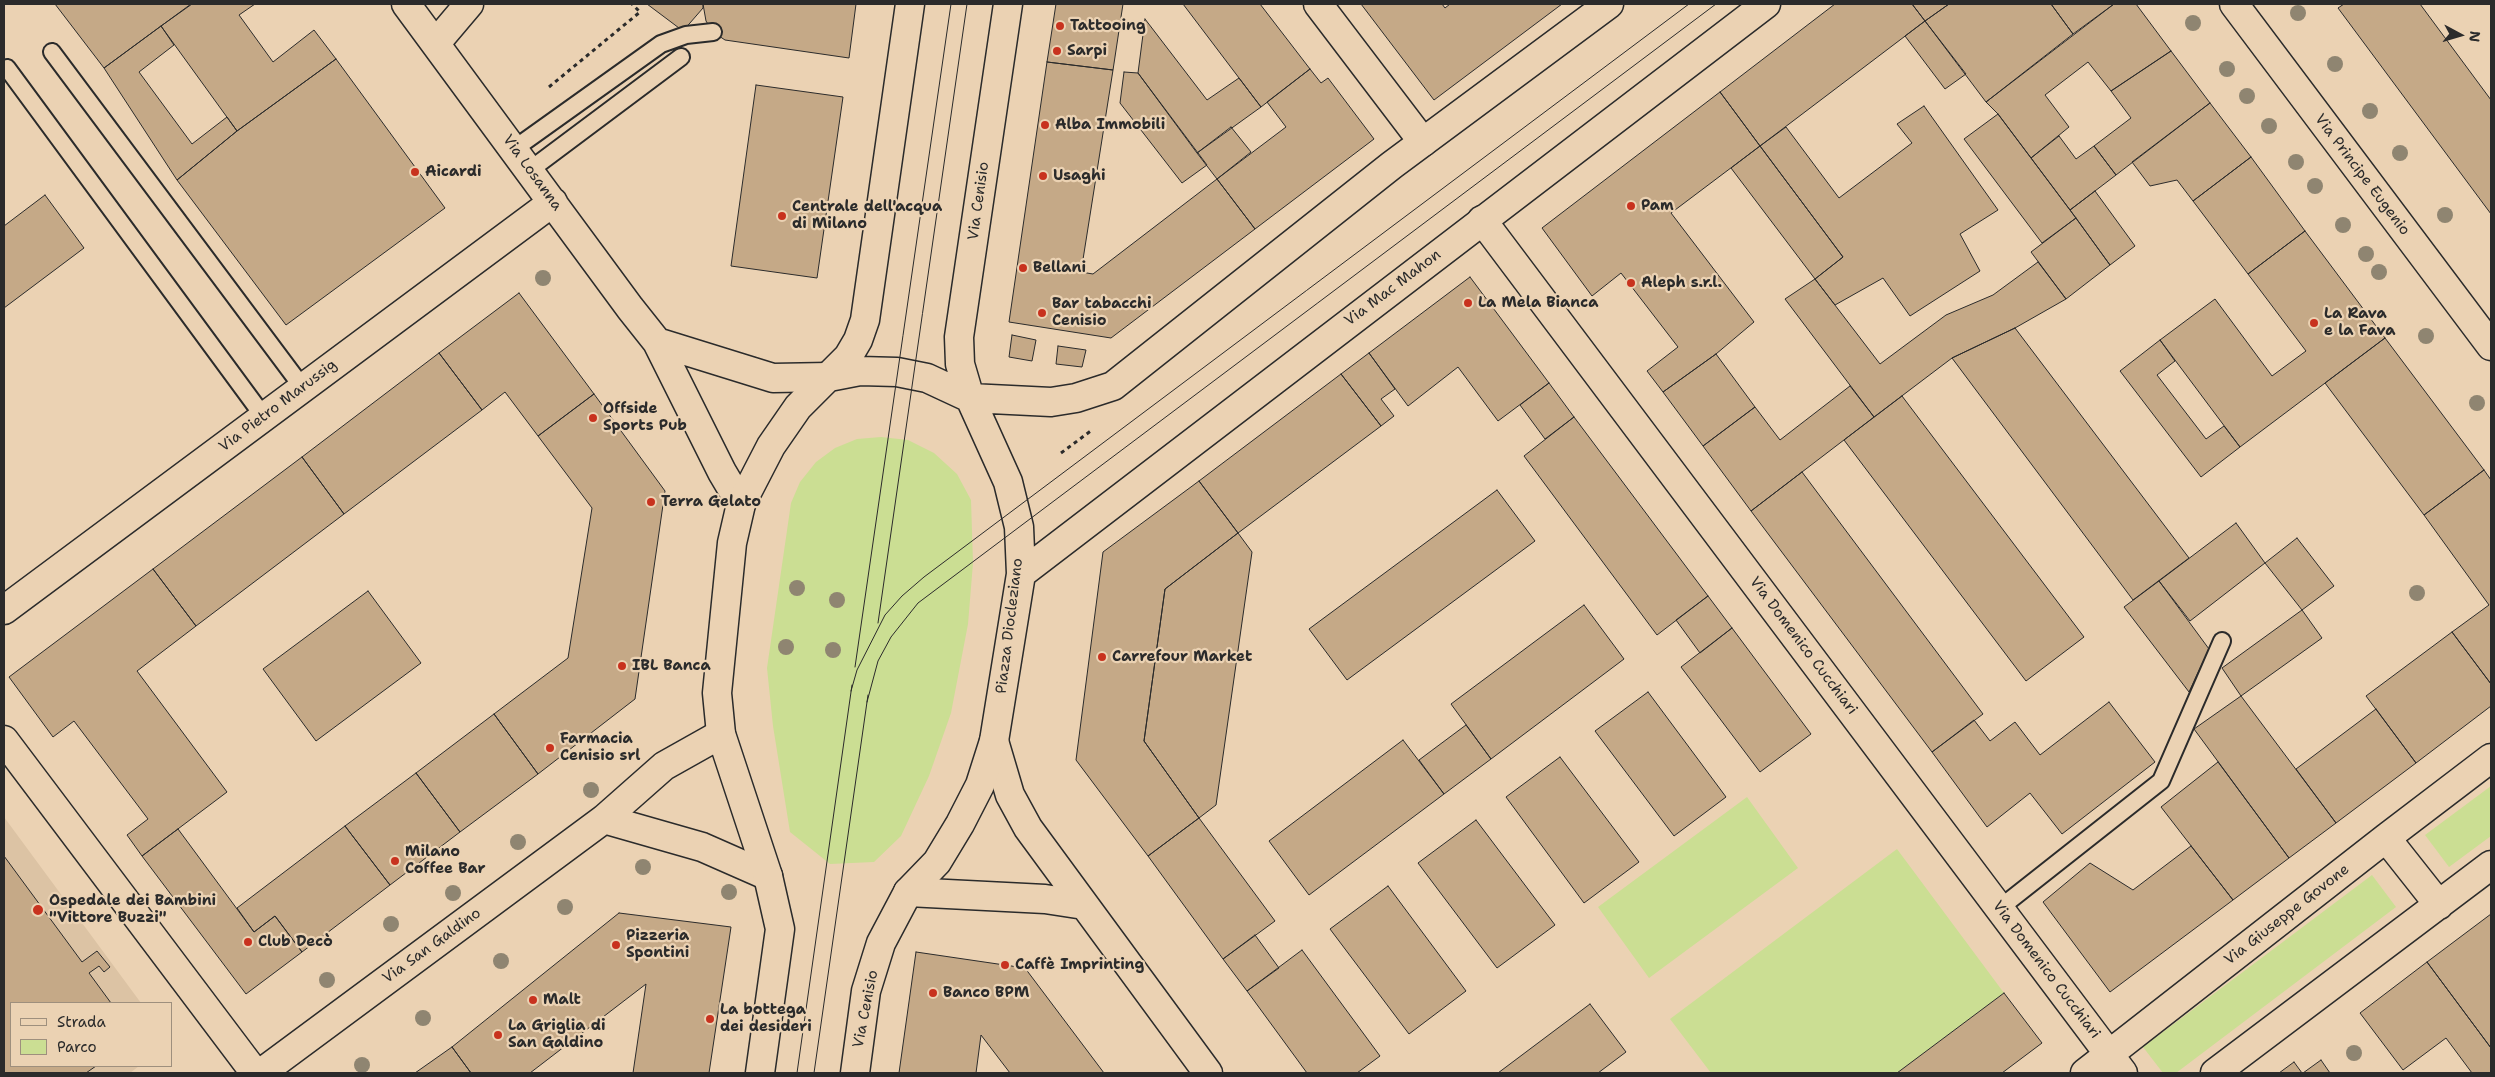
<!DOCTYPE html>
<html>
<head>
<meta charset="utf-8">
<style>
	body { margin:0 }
	#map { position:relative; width:2495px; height:1077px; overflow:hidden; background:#ebd2b3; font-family:"Shantell Sans",sans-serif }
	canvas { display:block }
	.frame { position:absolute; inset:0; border:5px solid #2b2b2b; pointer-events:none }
	.legend { position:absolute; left:10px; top:1002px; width:162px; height:65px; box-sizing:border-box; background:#ebd2b3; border:1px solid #9e8f7d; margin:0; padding:6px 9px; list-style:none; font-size:15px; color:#2b2b2b }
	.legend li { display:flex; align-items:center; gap:10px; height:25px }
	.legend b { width:25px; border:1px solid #9e8f7d }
	.north { position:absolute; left:2435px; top:10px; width:50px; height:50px; -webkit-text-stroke:4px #ebd2b3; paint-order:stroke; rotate:96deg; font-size:14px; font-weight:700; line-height:20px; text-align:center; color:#2b2b2b }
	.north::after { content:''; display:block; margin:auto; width:18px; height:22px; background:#2b2b2b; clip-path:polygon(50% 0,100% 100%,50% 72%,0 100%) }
</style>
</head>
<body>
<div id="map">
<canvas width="2495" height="1077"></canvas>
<div class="frame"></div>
<ul class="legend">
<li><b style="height:6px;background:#ebd2b3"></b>Strada</li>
<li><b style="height:14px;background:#cbde93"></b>Parco</li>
</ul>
<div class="north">N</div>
</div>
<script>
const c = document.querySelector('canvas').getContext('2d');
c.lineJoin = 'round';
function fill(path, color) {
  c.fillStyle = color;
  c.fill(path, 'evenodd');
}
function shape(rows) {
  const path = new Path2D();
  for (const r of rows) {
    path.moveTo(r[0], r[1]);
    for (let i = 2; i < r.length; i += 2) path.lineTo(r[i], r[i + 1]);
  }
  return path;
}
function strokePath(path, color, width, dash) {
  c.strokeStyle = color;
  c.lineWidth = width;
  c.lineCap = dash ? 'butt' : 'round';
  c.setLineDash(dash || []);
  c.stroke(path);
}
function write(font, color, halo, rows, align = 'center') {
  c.font = font + ' "Shantell Sans",sans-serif';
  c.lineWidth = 4.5;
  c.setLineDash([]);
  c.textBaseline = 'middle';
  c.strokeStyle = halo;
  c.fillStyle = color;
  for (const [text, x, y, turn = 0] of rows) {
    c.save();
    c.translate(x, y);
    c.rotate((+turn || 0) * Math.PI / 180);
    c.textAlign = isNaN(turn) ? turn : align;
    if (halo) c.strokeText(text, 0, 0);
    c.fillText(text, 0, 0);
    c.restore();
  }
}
fill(shape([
	[4,817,141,1003,11,1003,11,1066,139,1066,130,1073,4,1073]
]), '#dcc3a4');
fill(shape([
	[881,437,908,440,934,453,957,474,971,500,973,563,968,624,951,713,929,776,901,836,874,862,830,864,790,832,773,726,767,668,791,503,800,482,816,462,835,448,857,439],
	[2491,786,2491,836,2449,867,2425,835],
	[1747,797,1798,868,1649,978,1598,907],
	[1897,849,2004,993,1897,1073,1711,1073,1670,1019],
	[2372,875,2396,907,2176,1073,2163,1073,2143,1047]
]), '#cbde93');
const building = shape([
	[55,4,191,4,104,68,55,4],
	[192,4,255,4,239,15,273,62,314,30,336,59,237,131,161,26,192,4],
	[647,4,703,4,703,8,683,31,647,4],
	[703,4,856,4,849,58,725,40,713,32,706,21,703,4],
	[1056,4,1123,4,1113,70,1047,62,1056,4],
	[1183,4,1260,4,1310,69,1261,107,1183,4],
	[1361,4,1442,4,1445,8,1450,4,1562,4,1434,100,1361,4],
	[1835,4,1912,4,1925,21,1760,146,1720,92,1835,4],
	[1912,4,1949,4,1925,21,1912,4],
	[1949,4,2051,4,2073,34,1986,102,1925,21,1949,4],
	[2051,4,2114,4,2073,34,2051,4],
	[2114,4,2136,4,2171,51,2111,91,2088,62,2045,95,2069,127,2031,158,1998,114,1986,102,2114,4],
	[2344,4,2420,4,2491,100,2491,214,2338,8,2344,4],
	[1145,19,1207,100,1239,78,1261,107,1197,153,1138,73,1145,19],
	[1925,21,1966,74,1945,89,1905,36,1925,21],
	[161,26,174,45,139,72,192,144,227,117,237,131,177,180,104,68,161,26],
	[2171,51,2210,103,2116,175,2094,146,2131,118,2111,91,2171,51],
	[336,59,445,208,286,325,177,180,237,131,336,59],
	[1047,62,1113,70,1081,272,1093,274,1217,179,1255,229,1111,338,1009,322,1047,62],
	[1310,69,1321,83,1328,78,1374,139,1255,229,1217,179,1286,127,1267,102,1310,69],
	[1124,72,1138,73,1207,165,1182,183,1120,103,1124,72],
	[756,85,843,97,817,278,731,266,756,85],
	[1720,92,1760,146,1671,213,1754,322,1716,354,1663,392,1647,371,1678,347,1621,273,1592,296,1542,228,1720,92],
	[2210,103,2251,157,2193,201,2177,180,2150,186,2132,162,2210,103],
	[1924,106,1998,210,1960,234,1980,271,1910,316,1883,278,1835,305,1815,279,1843,257,1760,146,1786,127,1839,198,1912,143,1897,124,1924,106],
	[1998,114,2076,218,2042,243,1964,139,1998,114],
	[1231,127,1251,152,1217,179,1197,153,1231,127],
	[2059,136,2076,159,2094,146,2116,175,2070,210,2031,158,2059,136],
	[1760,146,1843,257,1815,279,1731,168,1760,146],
	[2251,157,2305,231,2248,274,2193,201,2251,157],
	[2095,191,2135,246,2110,265,2070,210,2095,191],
	[45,195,84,248,4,308,4,226,45,195],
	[2076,218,2110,265,2066,299,2031,252,2076,218],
	[2305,231,2385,338,2240,447,2160,340,2215,299,2272,376,2306,351,2248,274,2305,231],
	[2038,262,2066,299,2015,328,1952,358,1874,417,1785,299,1815,279,1880,364,1946,315,1993,295,2038,262],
	[1470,277,1549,383,1498,421,1458,367,1408,406,1369,353,1470,277],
	[519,293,594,394,538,436,505,392,482,410,439,353,519,293],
	[2015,328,2189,558,2133,600,1952,358,2015,328],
	[1012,335,1036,340,1032,361,1009,357,1012,335],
	[2385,338,2484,470,2424,515,2325,383,2385,338],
	[2160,340,2175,361,2157,375,2206,439,2224,426,2240,447,2201,477,2120,371,2160,340],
	[1058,346,1086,350,1082,367,1056,364,1058,346],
	[439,353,482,410,344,514,302,457,439,353],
	[1369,353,1395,389,1381,399,1394,416,1381,426,1341,374,1369,353],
	[1716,354,1755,407,1703,446,1663,392,1716,354],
	[1341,374,1381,426,1238,533,1199,481,1341,374],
	[1549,383,1574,417,1545,439,1520,405,1549,383],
	[1850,386,1874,417,1751,511,1703,446,1755,407,1780,440,1850,386],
	[594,394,665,491,635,699,538,774,494,714,568,658,592,508,538,436,594,394],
	[1902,396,2084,637,2026,681,1844,440,1902,396],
	[1574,417,1708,596,1657,635,1524,456,1574,417],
	[302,457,344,514,196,626,153,569,302,457],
	[2484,470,2491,480,2491,684,2452,632,2489,605,2424,515,2484,470],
	[1802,472,1983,714,1932,752,1751,511,1802,472],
	[1199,481,1238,533,1165,589,1144,741,1199,818,1148,856,1076,760,1103,552,1199,481],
	[1497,490,1535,541,1347,680,1309,629,1497,490],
	[2236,523,2265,563,2190,621,2159,581,2236,523],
	[1238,533,1252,552,1216,805,1199,818,1144,741,1165,589,1238,533],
	[2297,538,2334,586,2302,610,2265,563,2297,538],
	[153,569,196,626,137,671,227,792,142,856,127,835,148,819,74,721,53,737,9,677,153,569],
	[2159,581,2209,649,2189,692,2124,607,2159,581],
	[368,591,421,663,316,741,263,669,368,591],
	[1708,596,1732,628,1700,653,1676,620,1708,596],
	[1584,605,1624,659,1491,759,1451,704,1584,605],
	[2302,610,2322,638,2241,696,2222,668,2302,610],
	[1732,628,1811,734,1760,772,1681,667,1732,628],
	[2452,632,2491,684,2491,706,2416,763,2366,696,2452,632],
	[1648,692,1726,797,1674,836,1595,731,1648,692],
	[2241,696,2336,823,2289,858,2194,729,2241,696],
	[2109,702,2155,762,2062,834,2030,793,1987,827,1932,752,1974,720,1990,741,2015,722,2040,755,2109,702],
	[2376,709,2416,763,2336,823,2296,769,2376,709],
	[494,714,538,774,460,832,416,773,494,714],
	[1466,725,1491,759,1444,794,1419,760,1466,725],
	[1403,740,1444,794,1309,895,1269,841,1403,740],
	[1560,757,1639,862,1584,903,1506,797,1560,757],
	[2218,762,2289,858,2233,900,2161,807,2218,762],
	[416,773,460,832,390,885,345,826,416,773],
	[1199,818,1275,921,1223,959,1148,856,1199,818],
	[1476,820,1555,925,1497,968,1418,863,1476,820],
	[345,826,390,885,302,952,275,916,254,932,237,908,345,826],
	[178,829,254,932,275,916,302,952,246,994,142,856,178,829],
	[2191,846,2233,900,2110,992,2043,902,2090,863,2133,890,2191,846],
	[4,856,82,962,97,951,110,967,104,972,99,966,89,973,111,1003,11,1003,11,1066,96,1066,86,1073,4,1073,4,856],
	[1388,886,1466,991,1409,1034,1330,929,1388,886],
	[619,913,731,927,709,1073,633,1073,646,984,530,1073,471,1073,452,1047,619,913],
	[2491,914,2491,1048,2427,962,2491,914],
	[1255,935,1279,968,1247,991,1223,959,1255,935],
	[1302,950,1380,1056,1357,1073,1307,1073,1247,991,1302,950],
	[916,952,1025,968,1104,1073,1010,1073,981,1035,976,1073,899,1073,916,952],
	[2427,962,2491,1048,2491,1073,2472,1073,2446,1038,2403,1070,2360,1013,2427,962],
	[2004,993,2042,1043,2002,1073,1897,1073,2004,993],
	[1590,1004,1626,1052,1598,1073,1498,1073,1590,1004],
	[452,1047,471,1073,415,1073,452,1047],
	[2321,1060,2330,1073,2303,1073,2321,1060],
	[2294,1062,2302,1073,2279,1073,2294,1062]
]);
fill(building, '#c5a987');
strokePath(building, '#2b2b2b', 1);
const lane = shape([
	[52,52,303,388],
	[7,68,264,417],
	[514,149,661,44,686,35,713,32],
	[530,170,681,57],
	[2000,908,2161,781,2222,641]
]);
const street = shape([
	[406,4,630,308,657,342,722,472,741,504],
	[1318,4,1423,142],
	[2234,4,2491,346],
	[436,43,469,4],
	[1482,220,2123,1073],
	[657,342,773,378,829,377],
	[4,610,553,202],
	[4,740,255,1073],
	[994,741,1010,795,1028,828,1208,1073],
	[604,819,702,847,768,876],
	[2386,838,2439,905],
	[908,892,1045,899,1084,905],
	[261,1073,604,819,664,766,721,734],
	[2085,1073,2386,838,2491,758],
	[2215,1073,2491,865]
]);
const secondary = shape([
	[829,377,860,371,897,372,927,378,970,398,1051,402,1076,398,1113,386,1392,165,1609,4],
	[1021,574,1766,4],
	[760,1073,780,929,768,876,721,734,717,693,732,543,741,504,771,446,798,407,848,357,858,340,865,320,910,4],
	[855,1073,866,991,881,943,908,892,937,862,960,824,980,785,994,741,1021,574,1019,527,1008,482,970,398,960,364,959,337,1008,4]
]);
strokePath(lane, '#2b2b2b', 20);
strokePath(street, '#2b2b2b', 31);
strokePath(secondary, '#2b2b2b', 31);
strokePath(shape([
	[549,87,640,12,632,4],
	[1061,453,1092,430]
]), '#2b2b2b', 3, [4, 4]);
strokePath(lane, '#ebd2b3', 16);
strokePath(street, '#ebd2b3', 28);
strokePath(secondary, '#ebd2b3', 28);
strokePath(shape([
	[878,623,967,4],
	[855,667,951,4],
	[851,691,857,670,885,615,902,596,924,577,1689,4],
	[867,702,878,661,891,637,918,603,1716,4],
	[797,1073,852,685],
	[814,1073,868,695]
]), '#2b2b2b', 1);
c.fillStyle = '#8f8571';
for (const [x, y] of [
	[2298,13],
	[2193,23],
	[2335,64],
	[2227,69],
	[2247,96],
	[2370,111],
	[2269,126],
	[2400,153],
	[2296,162],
	[2315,186],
	[2445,215],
	[2343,225],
	[2366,254],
	[2379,272],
	[543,278],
	[2426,336],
	[2477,403],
	[797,588],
	[2417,593],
	[837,600],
	[786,647],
	[833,650],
	[591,790],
	[518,842],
	[643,867],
	[729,892],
	[453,893],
	[565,907],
	[391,924],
	[501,961],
	[327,980],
	[423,1018],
	[2354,1053],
	[362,1065]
]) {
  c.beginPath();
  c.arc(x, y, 8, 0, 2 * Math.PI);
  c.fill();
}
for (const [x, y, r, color] of [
	[1060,26,5,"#c8321e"],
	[1057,51,5,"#c8321e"],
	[1045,125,5,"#c8321e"],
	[415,172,5,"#c8321e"],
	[1043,176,5,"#c8321e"],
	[1631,206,5,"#c8321e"],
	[782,216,5,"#c8321e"],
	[1023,268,5,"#c8321e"],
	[1631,283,5,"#c8321e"],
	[1468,303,5,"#c8321e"],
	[1042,313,5,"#c8321e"],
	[2314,323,5,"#c8321e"],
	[593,418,5,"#c8321e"],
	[651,502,5,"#c8321e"],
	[1102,657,5,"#c8321e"],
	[622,666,5,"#c8321e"],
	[550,748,5,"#c8321e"],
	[395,861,5,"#c8321e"],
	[38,910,6,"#c8321e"],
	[248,942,5,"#c8321e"],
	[616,945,5,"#c8321e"],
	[1005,965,5,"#c8321e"],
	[933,993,5,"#c8321e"],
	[533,1000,5,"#c8321e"],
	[710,1019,5,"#c8321e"],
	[498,1035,5,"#c8321e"]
]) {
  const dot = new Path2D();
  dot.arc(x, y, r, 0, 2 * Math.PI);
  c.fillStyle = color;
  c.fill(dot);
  strokePath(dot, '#ebd2b3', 2);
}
write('bold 15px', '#2b2b2b', '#ebd2b3', [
	["Tattooing",1070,26],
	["Sarpi",1067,51],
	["Alba Immobili",1055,125],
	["Aicardi",425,172],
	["Usaghi",1053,176],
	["Pam",1641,206],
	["Centrale dell'acqua",792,207],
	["di Milano",792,224],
	["Bellani",1033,268],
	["Aleph s.r.l.",1641,283],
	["La Mela Bianca",1478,303],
	["Bar tabacchi",1052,304],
	["Cenisio",1052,321],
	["La Rava",2324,314],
	["e la Fava",2324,331],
	["Offside",603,409],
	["Sports Pub",603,426],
	["Terra Gelato",661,502],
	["Carrefour Market",1112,657],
	["IBL Banca",632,666],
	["Farmacia",560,739],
	["Cenisio srl",560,756],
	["Milano",405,852],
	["Coffee Bar",405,869],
	["Ospedale dei Bambini",49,901],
	["\"Vittore Buzzi\"",49,918],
	["Pizzeria",626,936],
	["Spontini",626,953],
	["Club Decò",258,942],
	["Caffè Imprinting",1015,965],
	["Banco BPM",943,993],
	["Malt",543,1000],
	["La bottega",720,1010],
	["dei desideri",720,1027],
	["La Griglia di",508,1026],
	["San Galdino",508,1043]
], 'left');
write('15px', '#2b2b2b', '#ebd2b3', [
	["Via Losanna",532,173,54],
	["Via Principe Eugenio",2362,175,53],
	["Via Cenisio",979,201,-82],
	["Via Mac Mahon",1393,288,-37],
	["Via Pietro Marussig",278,406,-37],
	["Piazza Diocleziano",1010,626,-83],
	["Via Domenico Cucchiari",1803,646,53],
	["Via Giuseppe Govone",2287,915,-38],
	["Via San Galdino",432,946,-36],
	["Via Domenico Cucchiari",2046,970,53],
	["Via Cenisio",866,1009,-79]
]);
</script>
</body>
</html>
